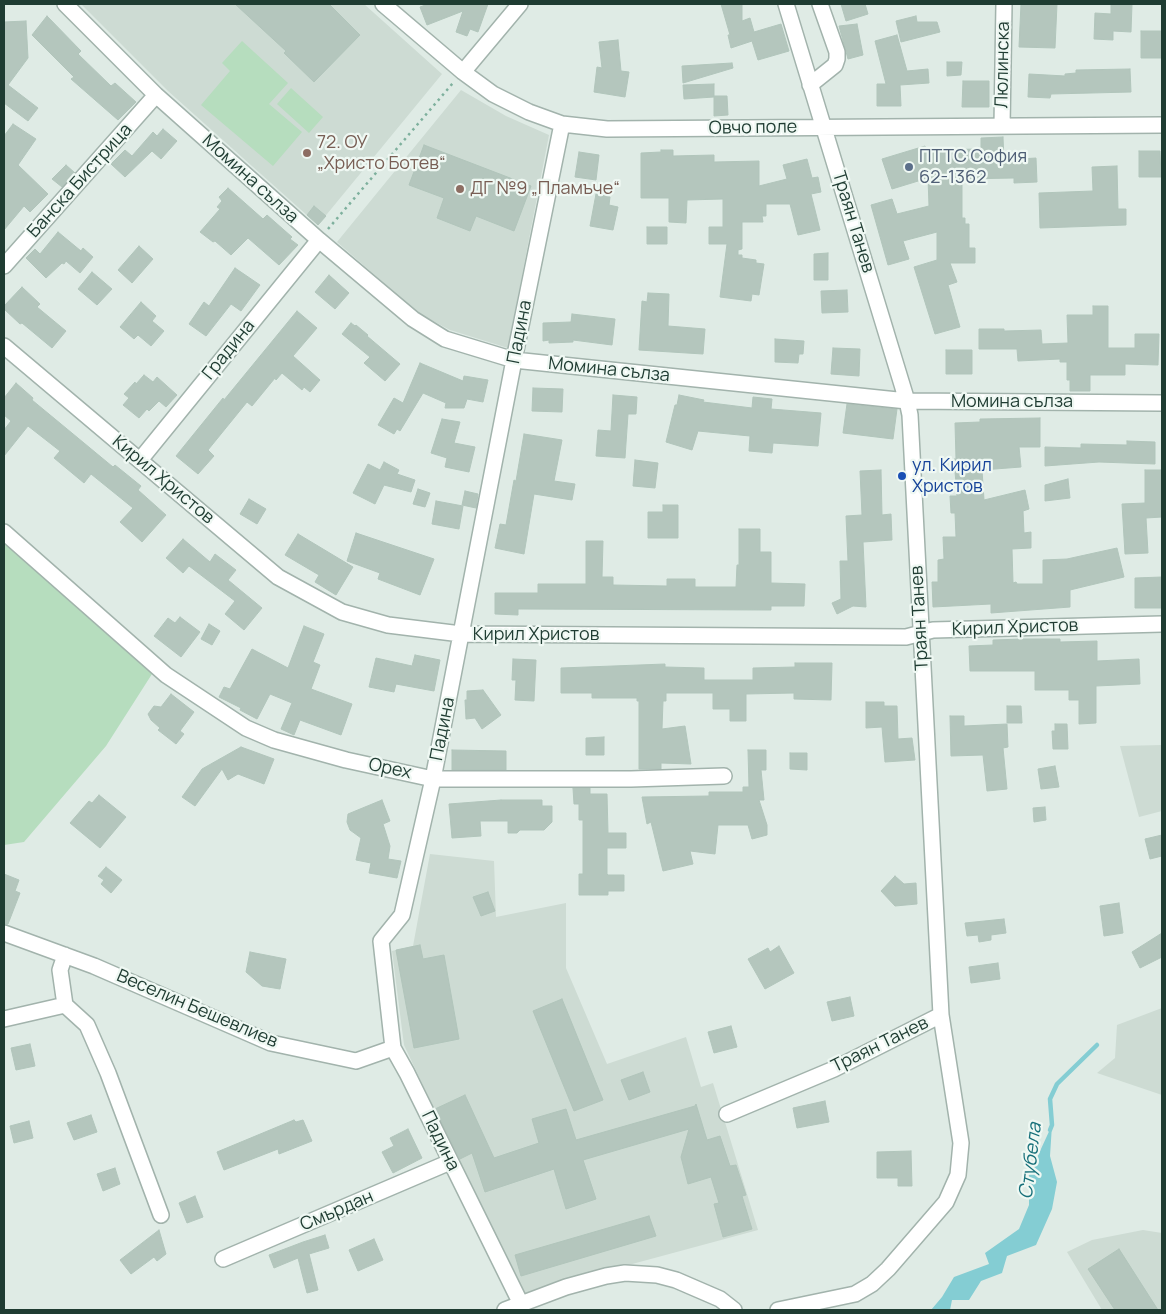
<!DOCTYPE html>
<html>
<head>
<meta charset="utf-8">
<style>
	body { margin:0 }
	#map { position:relative; width:1166px; height:1314px; overflow:hidden; background:#dfebe5; font-family:Manrope,sans-serif }
	canvas { display:block }
	.frame { position:absolute; inset:0; border:5px solid #1f3c32; pointer-events:none }
</style>
</head>
<body>
<div id="map">
<canvas width="1166" height="1314"></canvas>
<div class="frame"></div>
</div>
<script>
const c = document.querySelector('canvas').getContext('2d');
c.lineJoin = 'round';
function fill(path, color) {
  c.fillStyle = color;
  c.fill(path, 'evenodd');
}
function shape(rows) {
  const path = new Path2D();
  for (const r of rows) {
    path.moveTo(r[0], r[1]);
    for (let i = 2; i < r.length; i += 2) path.lineTo(r[i], r[i + 1]);
  }
  return path;
}
function strokePath(path, color, width, dash) {
  c.strokeStyle = color;
  c.lineWidth = width;
  c.lineCap = dash ? 'butt' : 'round';
  c.setLineDash(dash || []);
  c.stroke(path);
}
function write(font, color, halo, rows, align = 'center') {
  c.font = font + ' Manrope,sans-serif';
  c.lineWidth = 4.5;
  c.setLineDash([]);
  c.textBaseline = 'middle';
  c.strokeStyle = halo;
  c.fillStyle = color;
  for (const [text, x, y, turn = 0] of rows) {
    c.save();
    c.translate(x, y);
    c.rotate((+turn || 0) * Math.PI / 180);
    c.textAlign = isNaN(turn) ? turn : align;
    if (halo) c.strokeText(text, 0, 0);
    c.fillText(text, 0, 0);
    c.restore();
  }
}
fill(shape([
	[81,4,364,4,442,74,318,225,168,91],
	[461,90,506,116,549,135,508,348,450,330,418,313,337,242],
	[1162,745,1162,811,1139,817,1120,746],
	[430,854,494,861,496,917,566,903,566,968,607,1064,686,1037,701,1087,713,1083,758,1230,525,1293,458,1160,404,1045,392,951,413,946],
	[1162,1008,1162,1095,1097,1073,1115,1058,1117,1025],
	[1143,1230,1162,1233,1162,1310,1102,1310,1067,1252,1092,1240]
]), '#cddbd3');
fill(shape([
	[242,41,288,83,269,104,302,132,273,166,201,105,230,71,222,63],
	[291,88,323,117,309,133,277,104],
	[4,543,152,674,106,746,24,842,4,845]
]), '#b6ddbe');
fill(shape([
	[1052,1125,1050,1156,1057,1182,1052,1209,1036,1245,1007,1256,1002,1273,981,1281,969,1300,952,1300,950,1310,931,1310,942,1297,954,1277,989,1264,985,1253,1019,1229,1029,1205,1029,1175]
]), '#84cdd3');
strokePath(shape([
	[1050,1130,1052,1125,1050,1099,1057,1084,1097,1045]
]), '#84cdd3', 4.5);
const building = shape([
	[235,4,329,4,360,35,314,82,284,53,286,51,235,4],
	[428,4,488,4,478,32,470,29,467,36,456,32,463,11,427,25,420,7,428,4],
	[721,4,742,4,742,21,750,18,754,32,781,24,789,51,758,60,752,41,731,48,728,35,730,35,721,4],
	[841,4,865,4,868,14,846,21,841,4],
	[1021,4,1057,4,1055,48,1019,47,1021,4],
	[1111,4,1132,4,1131,32,1113,31,1113,40,1094,39,1095,13,1111,14,1111,4],
	[47,16,81,51,78,54,111,86,115,83,136,102,118,120,71,79,74,77,32,35,47,16],
	[916,16,917,22,937,22,940,32,901,42,896,21,916,16],
	[26,21,28,58,8,85,38,108,28,121,4,103,4,22,26,21],
	[857,24,863,55,848,59,839,26,857,24],
	[1141,31,1162,31,1162,58,1141,58,1141,31],
	[897,35,907,71,928,69,929,83,900,85,901,106,877,106,877,84,886,84,875,41,897,35],
	[618,40,621,71,629,72,625,97,594,92,597,67,602,68,599,42,618,40],
	[947,62,962,62,961,75,947,76,947,62],
	[732,63,733,68,683,83,682,66,732,63],
	[1130,69,1131,92,1051,94,1050,98,1028,97,1029,74,1065,76,1065,74,1076,73,1076,70,1130,69],
	[963,81,989,81,989,107,962,107,963,81],
	[714,84,714,96,727,96,728,115,714,116,714,97,684,99,683,85,714,84],
	[13,124,36,139,18,165,48,194,30,212,24,206,4,230,4,136,13,124],
	[163,129,177,141,161,159,152,151,125,177,111,164,125,150,132,156,153,132,157,136,163,129],
	[1003,137,1004,160,1036,158,1037,182,1014,183,1014,178,962,179,962,218,965,218,965,224,969,224,969,248,975,248,975,263,950,263,957,282,948,285,960,327,935,334,914,267,937,260,937,232,903,241,909,259,888,265,871,205,892,199,897,214,929,206,928,178,892,189,882,159,925,146,927,150,981,149,981,138,1003,137],
	[424,145,531,186,514,231,476,216,470,231,437,218,444,198,409,185,424,145],
	[661,150,673,150,673,156,714,155,714,162,759,161,759,186,787,179,783,165,807,159,812,178,818,177,821,192,811,194,820,230,798,235,790,204,766,204,766,216,762,216,763,222,742,222,742,249,738,250,738,255,742,255,742,258,756,260,756,263,764,264,759,295,752,294,751,301,720,297,727,244,709,244,709,227,723,227,723,199,687,200,686,223,669,222,669,198,641,198,641,153,661,152,661,150],
	[1139,151,1160,151,1161,177,1139,177,1139,151],
	[579,152,599,155,596,180,575,177,579,152],
	[66,165,75,173,62,187,52,179,66,165],
	[1117,166,1118,209,1126,209,1126,225,1040,228,1039,193,1093,191,1092,167,1117,166],
	[228,188,263,219,267,215,292,237,290,239,298,245,279,265,248,238,231,255,215,241,213,242,200,232,220,209,217,207,222,201,219,197,228,188],
	[596,194,610,197,609,205,618,207,613,230,590,226,596,194],
	[314,206,326,216,318,225,307,215,314,206],
	[647,227,667,227,667,244,647,244,647,227],
	[58,232,81,251,83,248,93,257,80,273,66,261,64,264,62,263,46,278,26,258,35,249,40,254,58,232],
	[139,246,153,259,132,283,118,270,139,246],
	[828,253,828,280,814,280,814,254,828,253],
	[235,268,260,285,241,311,231,304,206,336,189,324,204,302,209,306,235,268],
	[92,272,112,289,97,305,78,289,92,272],
	[329,275,349,293,335,309,315,292,329,275],
	[22,287,40,304,37,307,66,331,52,348,22,323,20,324,4,309,4,306,22,287],
	[847,290,848,312,822,313,821,291,847,290],
	[648,293,669,294,668,326,705,329,703,354,639,350,642,301,647,302,648,293],
	[141,302,156,316,152,321,164,331,151,346,138,335,134,339,120,327,141,302],
	[1093,306,1108,306,1108,348,1135,348,1135,334,1159,334,1158,365,1125,364,1125,375,1090,375,1090,391,1070,391,1070,380,1067,380,1067,362,1060,362,1060,359,1018,361,1017,349,979,349,979,329,1004,329,1004,331,1041,330,1042,344,1068,343,1067,315,1093,315,1093,306],
	[297,311,317,328,293,356,320,380,310,392,304,387,302,390,282,373,276,380,275,378,252,406,247,402,208,450,214,456,198,474,176,456,223,398,224,400,297,311],
	[572,314,615,319,612,345,573,340,573,342,549,343,549,340,543,341,543,323,571,322,572,314],
	[351,323,355,326,356,325,368,335,367,336,400,364,385,381,364,363,370,357,342,334,351,323],
	[775,339,804,341,803,354,799,354,798,363,775,362,775,339],
	[833,348,860,349,859,376,831,374,833,348],
	[946,350,972,350,972,374,946,374,946,350],
	[420,363,463,381,464,376,488,380,483,402,467,399,464,408,445,408,446,403,423,393,400,431,397,429,394,434,378,425,394,398,403,403,420,363],
	[144,375,153,382,157,377,177,395,166,407,159,401,149,411,147,409,139,418,123,405,129,398,124,394,135,382,136,384,144,375],
	[16,383,33,398,32,400,113,467,115,465,141,486,138,490,166,515,142,542,120,522,133,508,91,474,84,483,54,458,60,451,28,426,4,456,4,430,11,421,4,415,4,398,16,383],
	[533,388,563,389,562,412,532,411,533,388],
	[613,395,637,397,636,414,628,414,625,458,596,456,598,430,611,431,613,395],
	[679,395,704,400,703,402,752,408,753,397,772,399,771,409,821,413,818,446,773,443,772,453,749,451,750,436,698,431,692,450,666,442,675,405,677,405,679,395],
	[847,404,897,409,893,439,843,433,847,404],
	[1040,418,1040,447,1019,447,1021,467,982,470,984,500,1025,490,1029,509,1023,511,1024,533,1031,532,1031,548,1012,549,1013,583,1016,582,1017,584,1043,584,1043,560,1067,559,1117,548,1124,577,1070,590,1070,607,991,613,991,604,933,607,932,582,938,582,938,560,944,559,943,537,956,537,955,513,951,513,950,496,957,496,954,459,956,459,955,423,980,422,980,419,1040,418],
	[442,419,460,422,454,443,475,447,469,472,445,467,447,458,431,453,442,419],
	[524,434,562,440,554,481,575,484,572,500,534,494,524,554,495,548,500,524,506,525,514,480,516,481,524,434],
	[1127,441,1155,442,1155,464,1099,462,1045,466,1045,447,1081,448,1081,444,1127,445,1127,441],
	[635,460,658,463,655,488,633,486,635,460],
	[384,462,399,470,397,474,415,480,411,492,384,485,375,504,353,493,368,464,380,470,384,462],
	[881,470,882,515,891,514,892,540,863,542,866,607,853,606,837,614,832,603,841,599,840,561,848,561,846,516,862,515,860,471,881,470],
	[1145,470,1162,470,1162,517,1146,518,1148,553,1125,554,1122,504,1145,503,1145,470],
	[1068,479,1070,498,1045,501,1045,485,1068,479],
	[418,489,430,493,425,507,413,504,418,489],
	[465,491,478,494,476,508,462,505,465,491],
	[249,499,266,509,257,524,240,514,249,499],
	[436,501,463,506,459,529,432,524,436,501],
	[663,505,678,505,678,538,648,538,648,512,663,512,663,505],
	[739,529,760,529,760,552,771,552,771,583,805,584,804,606,771,606,771,610,518,609,518,615,495,614,495,593,538,593,538,584,586,584,586,541,603,541,602,577,613,577,613,585,667,586,667,579,695,579,695,587,736,587,737,565,739,565,739,529],
	[356,533,434,559,420,595,378,579,380,573,347,561,356,533],
	[298,534,353,567,336,595,315,582,319,575,285,555,298,534],
	[183,539,210,562,215,554,236,570,228,580,262,608,244,630,225,614,235,601,189,566,183,573,166,558,183,539],
	[1162,577,1162,608,1135,608,1135,578,1162,577],
	[180,617,200,632,181,657,154,636,168,618,175,623,180,617],
	[209,624,220,631,212,645,201,639,209,624],
	[304,626,324,634,313,662,320,665,311,689,352,704,341,735,300,720,294,735,281,729,292,703,270,694,257,719,240,710,241,708,219,697,224,687,230,689,252,649,288,668,304,626],
	[1023,639,1060,639,1060,642,1097,641,1097,661,1139,659,1140,684,1096,686,1096,723,1079,724,1079,700,1069,700,1069,690,1035,690,1035,671,970,671,969,646,993,645,993,640,1023,639],
	[415,655,440,660,434,691,396,684,394,692,369,687,376,658,412,666,415,655],
	[513,659,536,660,534,701,515,700,516,680,512,680,513,659],
	[795,663,832,663,831,700,794,699,794,693,746,694,746,721,730,721,730,709,713,709,713,693,666,693,666,701,663,701,662,729,685,726,691,764,661,763,661,769,639,769,639,701,637,701,637,698,592,698,592,693,561,693,561,668,665,664,665,667,704,668,704,680,753,680,753,668,795,667,795,663],
	[483,690,501,715,482,729,475,718,466,719,465,700,467,700,467,691,483,690],
	[171,694,194,712,180,731,184,734,176,744,158,730,160,728,151,720,148,714,154,706,161,707,171,694],
	[866,702,884,702,884,706,897,706,898,739,912,738,915,760,885,762,882,727,866,728,866,702],
	[1007,706,1021,706,1022,723,1007,723,1007,706],
	[950,716,964,716,964,726,1007,724,1008,747,1003,748,1007,789,987,791,983,755,951,756,950,716],
	[1055,724,1067,724,1068,749,1053,749,1052,731,1055,731,1055,724],
	[604,737,604,755,586,755,586,738,604,737],
	[241,747,274,759,264,784,238,774,228,780,222,769,195,806,182,797,202,769,241,747],
	[452,750,506,751,506,770,452,770,452,750],
	[748,750,766,750,766,770,761,770,764,800,759,800,767,825,767,835,752,839,748,825,718,825,715,854,690,851,693,864,663,871,651,822,647,824,642,797,709,796,709,792,743,792,743,787,749,787,748,750],
	[790,753,807,753,807,770,790,769,790,753],
	[1055,766,1059,787,1041,789,1038,769,1055,766],
	[573,788,590,788,590,794,607,794,608,833,626,833,626,848,607,848,607,874,608,875,624,875,624,891,608,891,608,895,579,895,579,874,583,874,583,820,579,820,579,804,574,804,573,788],
	[99,795,126,817,100,848,70,823,89,801,92,803,99,795],
	[382,800,390,821,383,824,390,846,388,859,401,861,397,878,369,873,371,863,356,860,361,838,350,830,347,822,348,814,382,800],
	[501,800,542,800,542,806,552,806,552,822,544,830,520,830,517,833,508,833,508,821,480,821,481,836,452,838,449,804,501,800],
	[1045,807,1046,820,1034,822,1033,808,1045,807],
	[1162,835,1162,856,1150,859,1145,839,1162,835],
	[106,867,122,880,111,893,101,884,104,880,98,876,106,867],
	[4,874,19,880,15,891,20,893,8,924,4,924,4,874],
	[895,876,904,884,916,883,917,904,895,906,881,891,895,876],
	[488,892,495,911,481,916,473,897,488,892],
	[1119,903,1123,933,1104,936,1100,906,1119,903],
	[1004,919,1006,933,991,935,991,940,979,942,978,935,967,936,965,923,1004,919],
	[1162,933,1162,957,1140,968,1132,952,1162,933],
	[420,945,423,959,444,955,459,1039,414,1048,396,950,420,945],
	[779,946,794,973,765,989,748,959,768,948,770,952,779,946],
	[250,952,286,959,280,989,262,986,246,972,250,952],
	[998,963,1000,979,971,983,969,967,998,963],
	[850,997,854,1016,832,1021,827,1002,850,997],
	[562,999,603,1100,574,1111,533,1011,562,999],
	[731,1026,737,1047,714,1053,708,1032,731,1026],
	[30,1044,35,1066,16,1070,11,1048,30,1044],
	[643,1072,650,1092,629,1100,621,1080,643,1072],
	[465,1095,494,1158,539,1143,532,1119,566,1109,576,1140,695,1106,696,1104,707,1140,720,1136,730,1166,736,1165,746,1195,742,1196,752,1229,723,1237,714,1204,719,1203,711,1177,688,1184,681,1157,689,1129,583,1160,596,1199,566,1209,554,1169,485,1192,472,1153,460,1159,435,1109,465,1095],
	[825,1101,829,1122,797,1128,793,1108,825,1101],
	[91,1115,97,1132,74,1140,67,1123,91,1115],
	[294,1120,296,1122,303,1120,312,1141,279,1154,278,1149,224,1170,217,1152,294,1120],
	[29,1121,33,1138,14,1143,10,1126,29,1121],
	[408,1129,422,1158,393,1173,382,1152,394,1146,390,1138,408,1129],
	[911,1151,912,1186,898,1186,898,1178,877,1178,877,1152,911,1151],
	[115,1168,120,1184,103,1191,97,1174,115,1168],
	[195,1196,203,1217,187,1223,179,1203,195,1196],
	[649,1216,656,1236,521,1276,515,1255,649,1216],
	[159,1230,166,1254,157,1261,154,1257,131,1274,120,1260,159,1230],
	[325,1235,329,1248,309,1254,318,1290,307,1293,298,1258,274,1268,269,1255,303,1242,325,1235],
	[374,1239,383,1260,358,1271,349,1250,374,1239],
	[1119,1249,1158,1310,1115,1310,1088,1269,1119,1249]
]);
fill(building, '#b4c6bd');
strokePath(building, '#b1c5bb', 1);
const minor = shape([
	[65,4,156,95,319,240,413,319,445,339,514,360,907,401,1162,403],
	[383,4,463,72,493,94,529,112,562,124,607,129,1162,125],
	[463,72,520,4],
	[810,85,835,65,837,59,837,52,820,4],
	[1002,126,1004,4],
	[4,266,156,95],
	[4,346,278,577,342,612,388,625,461,634,906,637,933,630,1162,624],
	[140,460,319,240],
	[4,532,166,675,246,728,274,740,346,760,433,779,631,779,724,776],
	[4,933,94,966,271,1043,356,1061,393,1048],
	[65,1005,87,1025,108,1073,161,1215],
	[4,1019,65,1005,60,970,65,955],
	[727,1114,834,1069,941,1015],
	[223,1259,450,1162],
	[521,1304,407,1073,393,1048,381,941,402,915,433,779,514,360,562,124],
	[505,1310,566,1287,606,1276,625,1273,657,1275,676,1280,720,1299,734,1310],
	[778,1310,855,1294,872,1284,888,1269,946,1202,958,1175,961,1143,941,1015,910,415,907,401,786,4]
]);
strokePath(minor, '#a2b3ac', 18);
strokePath(shape([
	[328,229,453,83]
]), '#7eb09d', 2.5, [2.5, 4]);
strokePath(minor, '#fff', 15);
for (const [x, y, r, color] of [
	[307,153,5,"#8d6e63"],
	[909,167,5,"#5c6f8a"],
	[460,189,5,"#8d6e63"],
	[902,476,5,"#1a4fb4"]
]) {
  const dot = new Path2D();
  dot.arc(x, y, r, 0, 2 * Math.PI);
  c.fillStyle = color;
  c.fill(dot);
  strokePath(dot, '#eff8f3', 2);
}
write('18px', '#1f3c32', '#eff8f3', [
	["Люлинска",1003,65,-89],
	["Овчо поле",753,128,-1],
	["Момина сълза",250,179,42],
	["Банска Бистрица",80,181,-48],
	["Траян Танев",853,222,73],
	["Падина",520,332,-79],
	["Градина",229,350,-51],
	["Момина сълза",609,370,6],
	["Момина сълза",1012,402],
	["Кирил Христов",163,480,40],
	["Траян Танев",920,618,-93],
	["Кирил Христов",1015,628,-2],
	["Кирил Христов",536,635],
	["Падина",443,729,-79],
	["Орех",390,769,12],
	["Веселин Бешевлиев",197,1009,23],
	["Траян Танев",880,1045,-26],
	["Падина",440,1141,64],
	["Смърдан",337,1211,-23]
]);
write('18px', '#785e54', '#eff8f3', [
	["72. ОУ",317,143],
	["„Христо Ботев“",317,164],
	["ДГ №9 „Пламъче“",470,189]
], 'left');
write('18px', '#4e5e75', '#eff8f3', [
	["ПТТС София",919,157],
	["62-1362",919,178]
], 'left');
write('18px', '#164399', '#eff8f3', [
	["ул. Кирил",912,466],
	["Христов",912,487]
], 'left');
write('italic 19px', '#17707a', '#eff8f3', [
	["Стубела",1031,1161,-83]
]);
</script>
</body>
</html>
